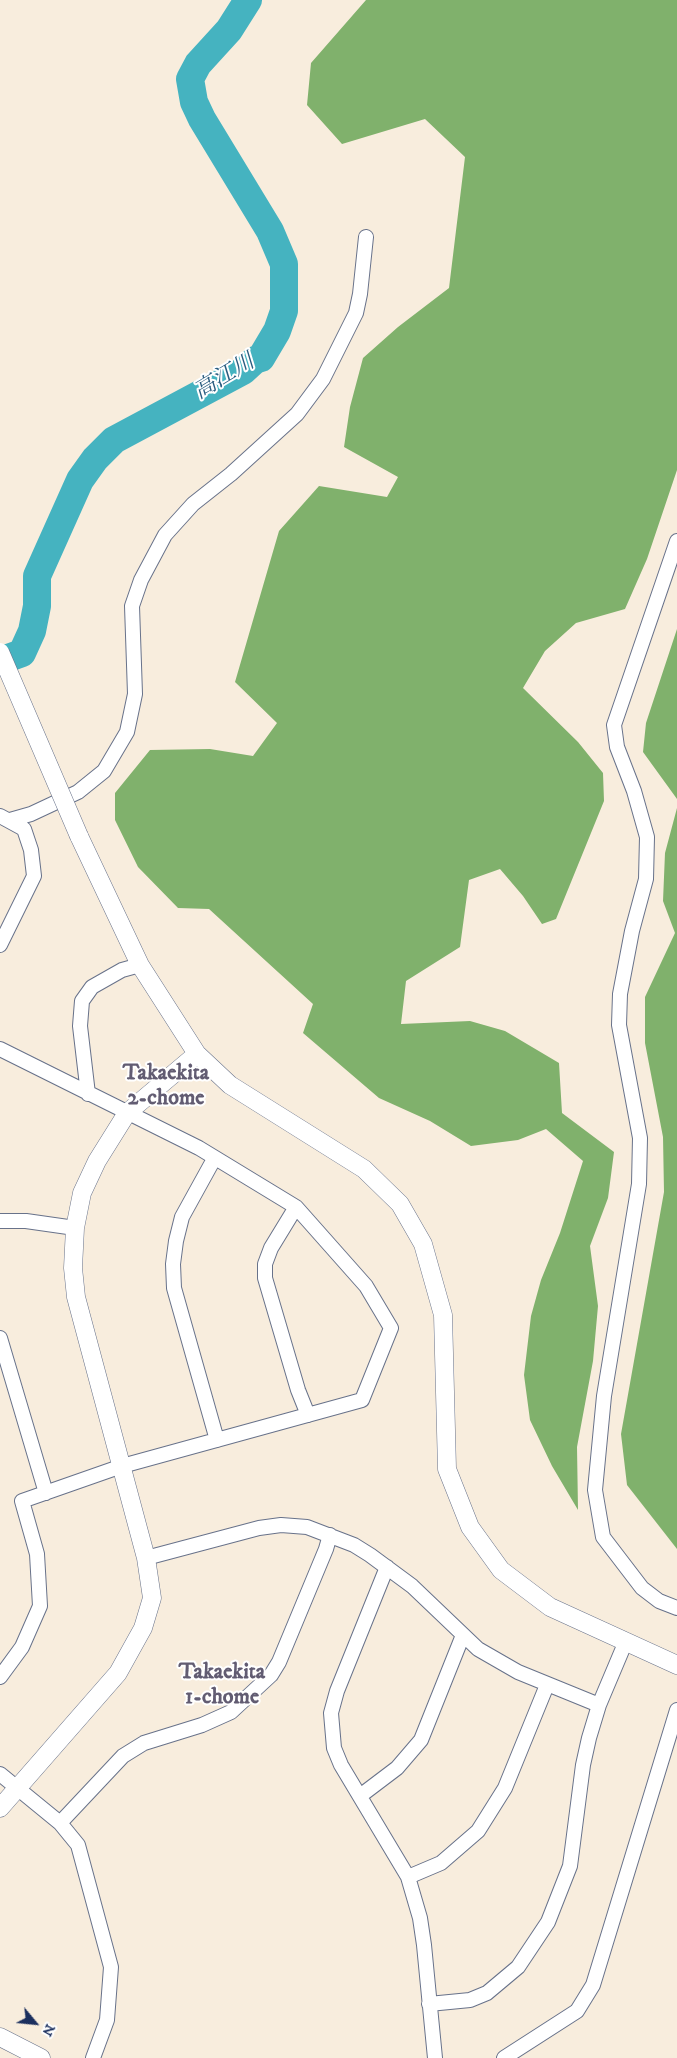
<!DOCTYPE html>
<html>
<head>
<meta charset="utf-8">
<style>
	body { margin:0 }
	#map { position:relative; width:677px; height:2058px; overflow:hidden; background:#f8eddd; font-family:"IM FELL DW Pica",serif }
	canvas { display:block }
	.north { position:absolute; left:10px; top:1998px; width:50px; height:50px; -webkit-text-stroke:4px #fff; paint-order:stroke; rotate:118deg; font-size:14px; font-weight:700; line-height:20px; text-align:center; color:#1b2f5e }
	.north::after { content:''; display:block; margin:auto; width:18px; height:22px; background:#1b2f5e; clip-path:polygon(50% 0,100% 100%,50% 72%,0 100%) }
</style>
</head>
<body>
<div id="map">
<canvas width="677" height="2058"></canvas>
<div class="north">N</div>
</div>
<script>
const c = document.querySelector('canvas').getContext('2d');
c.lineJoin = 'round';
function fill(path, color) {
  c.fillStyle = color;
  c.fill(path, 'evenodd');
}
function shape(rows) {
  const path = new Path2D();
  for (const r of rows) {
    path.moveTo(r[0], r[1]);
    for (let i = 2; i < r.length; i += 2) path.lineTo(r[i], r[i + 1]);
  }
  return path;
}
function strokePath(path, color, width, dash) {
  c.strokeStyle = color;
  c.lineWidth = width;
  c.lineCap = dash ? 'butt' : 'round';
  c.setLineDash(dash || []);
  c.stroke(path);
}
function write(font, color, halo, rows, align = 'center') {
  c.font = font + ' "IM FELL DW Pica","Noto Serif JP",serif';
  c.lineWidth = 4;
  c.setLineDash([]);
  c.textBaseline = 'middle';
  c.strokeStyle = halo;
  c.fillStyle = color;
  for (const [text, x, y, turn = 0] of rows) {
    c.save();
    c.translate(x, y);
    c.rotate((+turn || 0) * Math.PI / 180);
    c.textAlign = isNaN(turn) ? turn : align;
    if (halo) c.strokeText(text, 0, 0);
    c.fillText(text, 0, 0);
    c.restore();
  }
}
fill(shape([
	[366,0,677,0,677,470,647,559,625,609,576,623,545,651,523,688,578,742,603,773,604,801,556,919,542,924,523,896,500,869,469,880,460,947,406,981,401,1024,470,1021,505,1031,559,1063,562,1113,614,1152,608,1198,590,1246,598,1306,593,1361,577,1447,578,1510,552,1466,530,1420,524,1375,531,1316,541,1280,560,1233,583,1161,546,1129,518,1140,471,1146,430,1121,379,1098,303,1033,313,1004,209,909,178,908,138,867,115,820,115,793,150,750,210,749,253,756,277,723,235,682,279,531,319,486,387,497,398,477,344,447,350,407,363,358,398,327,449,288,465,157,425,119,342,144,307,105,311,63],
	[677,629,677,799,643,752,646,723],
	[677,808,677,1549,627,1485,621,1434,664,1192,663,1137,645,1043,645,997,675,933,663,901,665,853]
]), '#80b16c');
strokePath(shape([
	[0,661,22,653,32,631,37,606,37,576,80,480,95,459,114,440,243,371,255,360,261,358,277,331,284,311,284,264,270,231,202,119,194,102,190,79,198,64,229,30,248,0]
]), '#45b3c0', 28);
const minor = shape([
	[677,541,614,725,617,747,634,791,647,837,646,879,632,931,620,994,619,1025,640,1138,639,1184,604,1396,595,1490,603,1537,642,1588,659,1601,677,1608],
	[0,816,24,829,31,850,34,876,0,945],
	[10,820,31,814,78,792,104,771,127,732,135,694,132,606,141,580,165,535,193,504,231,474,297,414,323,379,356,313,360,294,366,237],
	[0,1049,199,1148,296,1207,366,1286,391,1328,362,1400,122,1466,22,1501,37,1554,40,1606,22,1647,0,1677],
	[88,1094,80,1026,82,1001,92,987,122,970,140,965],
	[214,1159,182,1217,176,1241,173,1264,174,1288,217,1440],
	[296,1207,271,1248,265,1264,265,1278,298,1390,308,1415],
	[0,1221,26,1221,75,1228],
	[0,1338,46,1493],
	[146,1558,259,1528,281,1525,307,1527,354,1545,370,1555,412,1586,478,1649,518,1672,599,1705],
	[387,1567,337,1691,331,1713,334,1748,341,1765,408,1877,420,1918,424,1945,435,2058],
	[0,1774,60,1823,78,1845,111,1967,107,2020,93,2058],
	[360,1796,397,1768,421,1740,463,1635],
	[60,1823,123,1756,144,1743,202,1725,231,1712,271,1675,279,1662,326,1549,330,1535],
	[408,1877,441,1863,478,1831,505,1788,547,1685],
	[429,2004,470,2000,487,1993,518,1967,548,1922,570,1866,583,1765,589,1738,599,1705,626,1641],
	[504,2058,577,2011,593,1985,677,1710]
]);
const tertiary = shape([
	[79,836,140,965,197,1054,230,1085,364,1169,400,1204,423,1244,443,1315,447,1469,470,1527,501,1570,550,1607,677,1665],
	[0,1808,118,1673,143,1628,152,1598,146,1558,76,1297,73,1268,75,1228,82,1193,97,1161,127,1113,197,1054],
	[0,2037,41,2058]
]);
strokePath(minor, '#68728a', 16);
strokePath(tertiary, '#68728a', 19);
strokePath(minor, '#fff', 14);
strokePath(tertiary, '#fff', 18);
const tertiaryBridge = shape([
	[0,652,79,836]
]);
strokePath(tertiaryBridge, '#68728a', 19, []);
strokePath(tertiaryBridge, '#fff', 18);
write('italic 22px', '#2a5d80', '#fff', [
	["高江川",225,378,-31]
]);
write('bold 22px', '#625c72', '#fff', [
	["Takaekita",166,1074],
	["2-chome",166,1099],
	["Takaekita",222,1673],
	["1-chome",222,1698]
]);
</script>
</body>
</html>
